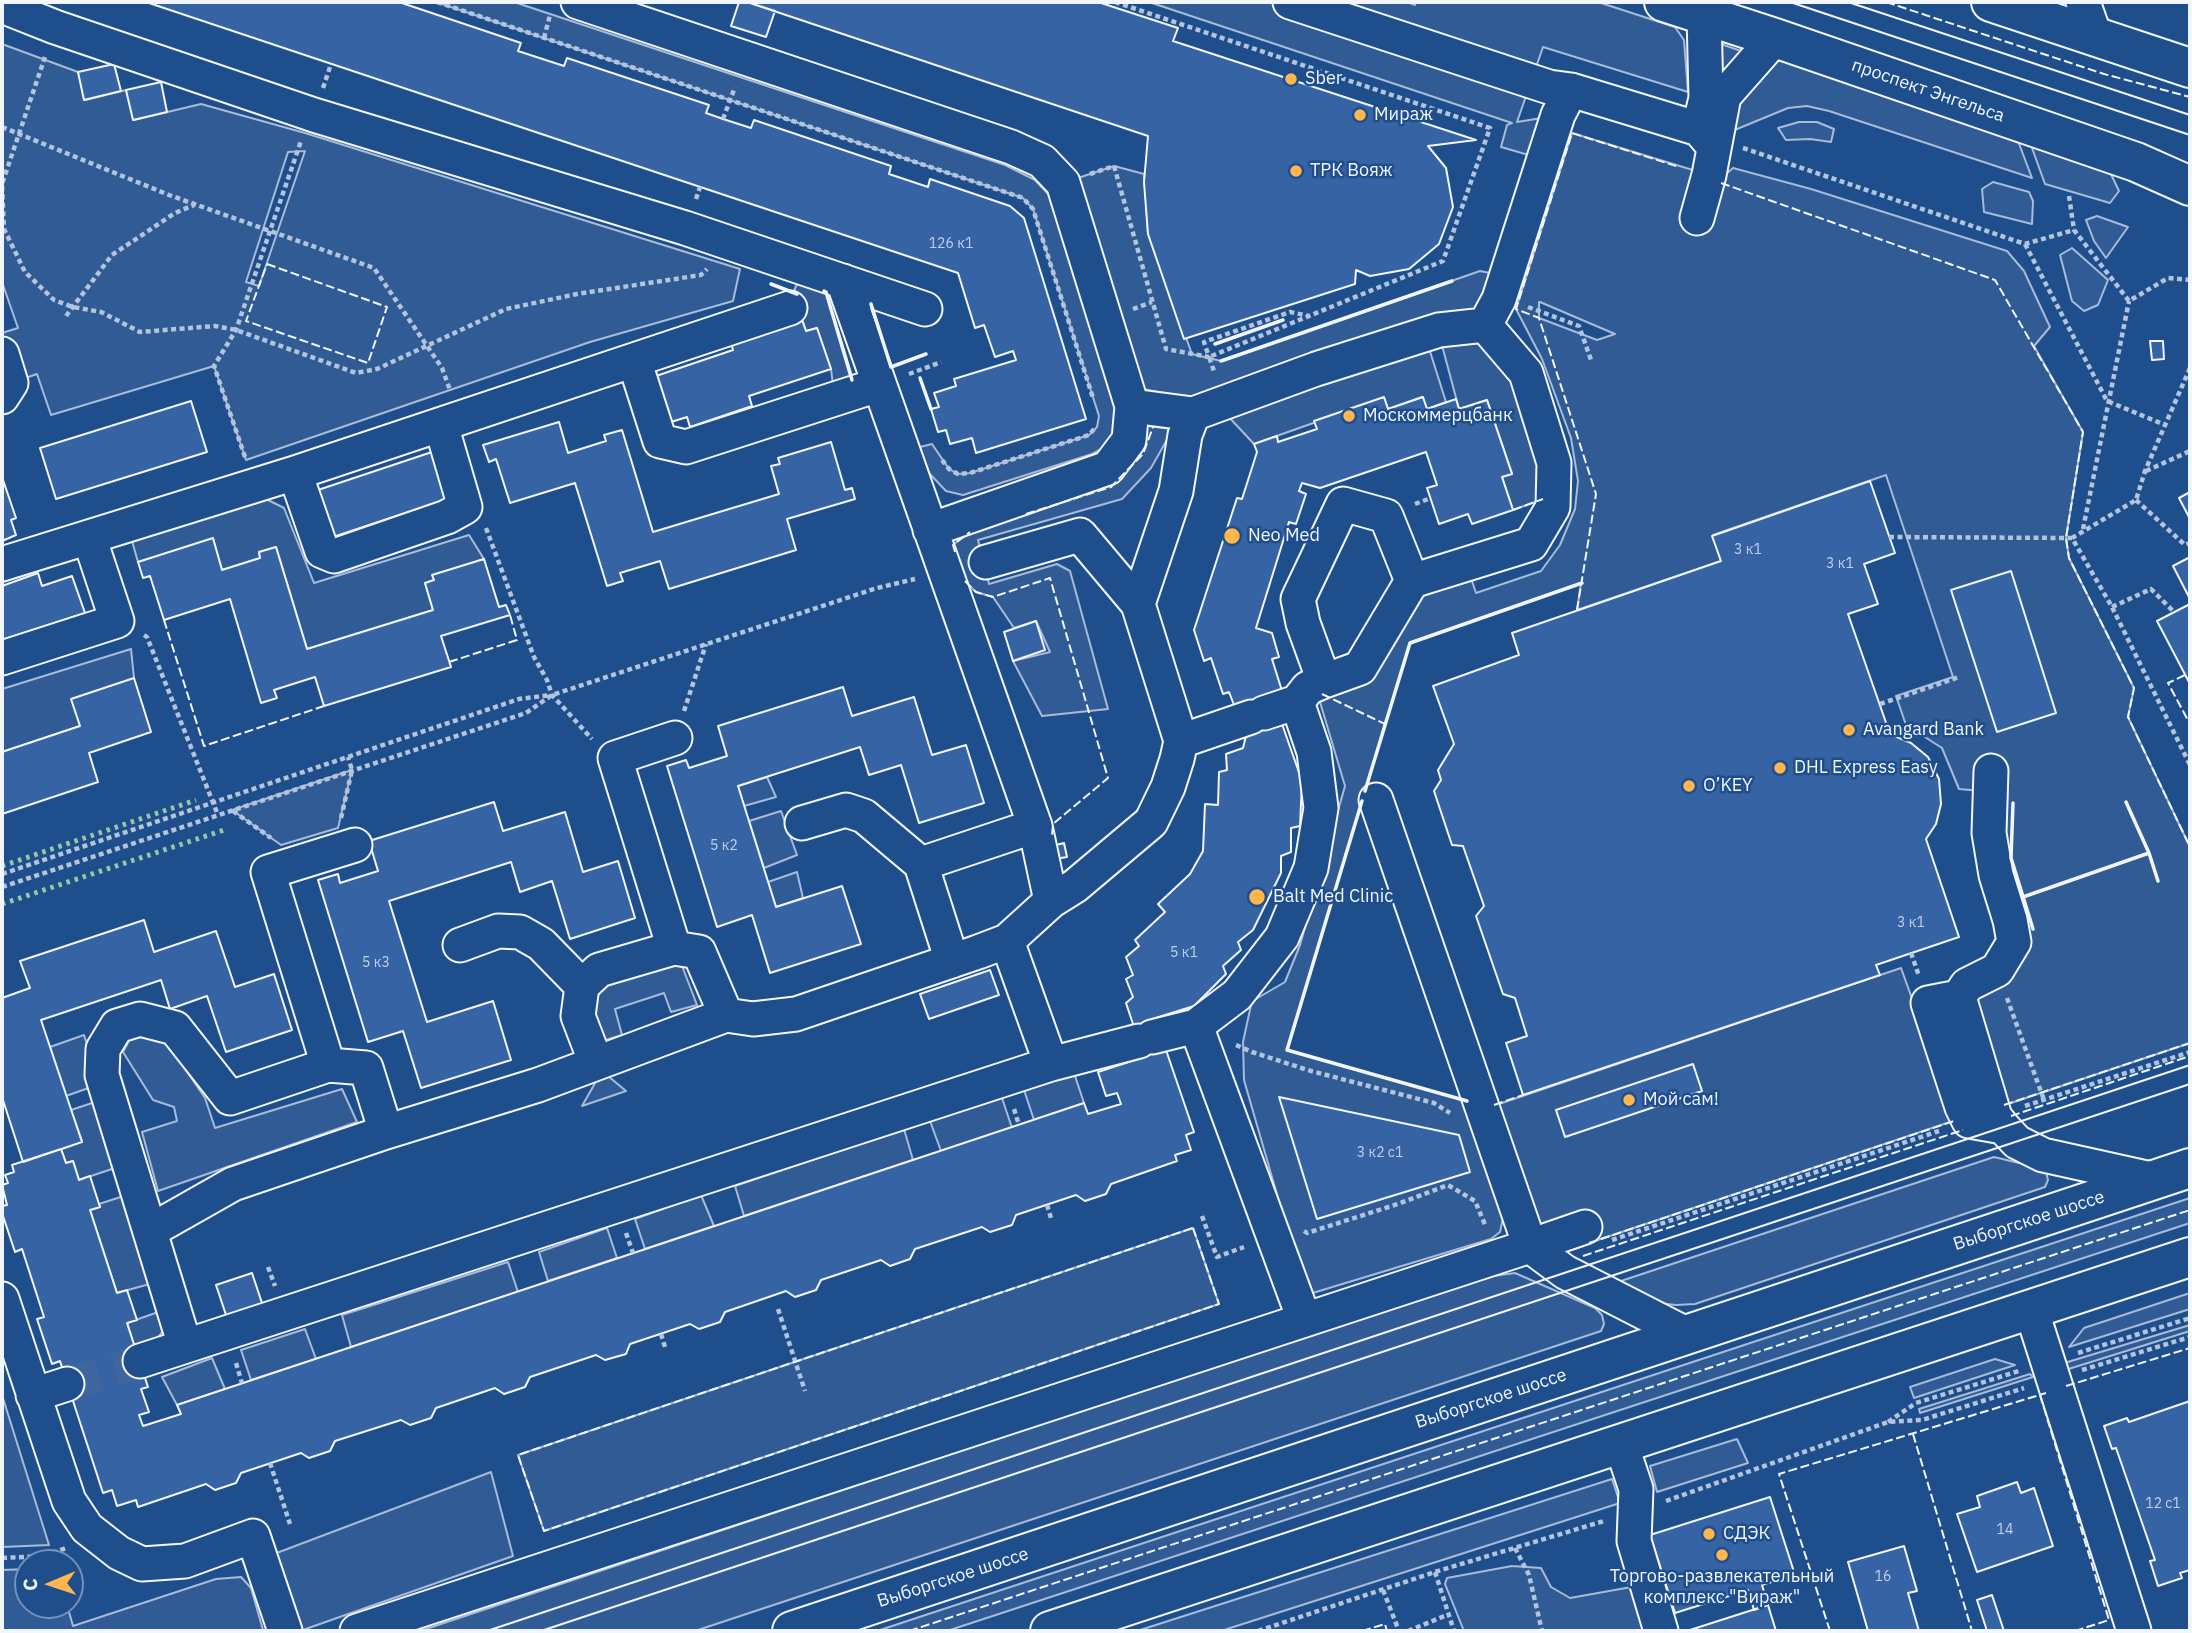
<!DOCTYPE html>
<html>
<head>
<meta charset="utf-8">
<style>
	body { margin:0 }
	#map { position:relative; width:2192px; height:1633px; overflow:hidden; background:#1f4e8c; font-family:"IBM Plex Sans",sans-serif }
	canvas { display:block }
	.frame { position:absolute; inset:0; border:4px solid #f2f6ff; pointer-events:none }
	.north { position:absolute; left:14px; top:1549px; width:70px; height:70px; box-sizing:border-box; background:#1f4e8c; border:2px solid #7391ba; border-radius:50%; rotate:268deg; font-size:19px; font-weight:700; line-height:28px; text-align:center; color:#f2f6ff }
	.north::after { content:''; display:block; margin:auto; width:24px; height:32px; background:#ffb74d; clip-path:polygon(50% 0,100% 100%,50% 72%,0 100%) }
</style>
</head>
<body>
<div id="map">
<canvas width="2192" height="1633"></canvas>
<div class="frame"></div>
<div class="north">С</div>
</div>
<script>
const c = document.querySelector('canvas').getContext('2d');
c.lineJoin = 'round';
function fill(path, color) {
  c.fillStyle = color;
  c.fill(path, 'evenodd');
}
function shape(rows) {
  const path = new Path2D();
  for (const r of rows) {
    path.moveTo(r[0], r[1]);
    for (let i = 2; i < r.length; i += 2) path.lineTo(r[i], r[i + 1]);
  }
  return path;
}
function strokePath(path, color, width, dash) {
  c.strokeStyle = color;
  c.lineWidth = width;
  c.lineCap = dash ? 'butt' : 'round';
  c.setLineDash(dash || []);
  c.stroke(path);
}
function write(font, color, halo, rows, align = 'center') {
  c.font = font + ' "IBM Plex Sans",sans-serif';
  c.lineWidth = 5;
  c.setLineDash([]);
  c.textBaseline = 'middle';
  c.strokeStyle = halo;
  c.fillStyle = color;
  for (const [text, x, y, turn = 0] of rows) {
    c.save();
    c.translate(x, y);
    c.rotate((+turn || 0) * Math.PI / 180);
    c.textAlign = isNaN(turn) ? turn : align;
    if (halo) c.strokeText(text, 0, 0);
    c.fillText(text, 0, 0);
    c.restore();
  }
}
const built = shape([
	[436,2,514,2,1005,165,1035,180,1052,198,1117,407,1118,431,1109,445,1092,454,963,495,946,491,929,473,920,447,932,444,949,469,958,474,970,473,1089,435,1097,427,1099,416,1033,209,1023,198,436,2],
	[1149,2,1407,2,1415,5,1416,2,1598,2,1675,27,1684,40,1688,92,1543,47,1517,122,1554,116,1539,158,1501,147,1507,125,1512,123,1149,2],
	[2,44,78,72,85,100,126,90,134,120,201,104,305,133,740,269,733,301,590,342,246,460,214,366,51,415,37,374,11,383,2,354,2,333,18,328,2,282,2,44],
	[305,151,259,286,246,282,288,152,305,151],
	[1721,44,1741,51,1744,55,1720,81,1721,44],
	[1777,57,2015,133,2032,178,1829,111,1807,106,1788,108,1725,134,1730,108,1777,57],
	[1799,122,1817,122,1834,129,1831,142,1810,139,1786,140,1778,128,1799,122],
	[1572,133,1709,175,1717,182,1733,168,1811,189,2007,251,2024,271,2050,327,2034,346,2083,432,2066,538,2069,558,2134,688,2128,717,2190,847,2190,1043,1999,1107,1971,1003,2008,981,2030,948,2024,914,2006,862,2004,793,1959,789,1942,748,1906,725,1896,696,1953,677,1886,475,1713,535,1721,561,1577,610,1581,583,1410,643,1287,1050,1470,1102,1505,1209,1500,1232,1491,1239,1306,1295,1244,1080,1243,1042,1251,1005,1249,1003,1285,982,1300,945,1345,786,1317,692,1415,593,1470,575,1476,593,1541,571,1560,545,1575,509,1578,481,1571,438,1542,359,1516,309,1572,133],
	[1539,302,1540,302,1615,334,1597,340,1539,318,1539,302],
	[2028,137,2110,172,2119,191,2110,203,2045,184,2028,137],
	[1114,166,1144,174,1148,234,1192,354,1221,361,1480,271,1500,275,1480,317,1194,399,1143,389,1072,180,1114,166],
	[1993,182,2029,192,2033,201,2032,224,1984,212,1982,189,1993,182],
	[2097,216,2128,227,2106,258,2094,241,2086,220,2097,216],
	[2072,248,2108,280,2098,305,2084,311,2072,301,2060,255,2072,248],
	[798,282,826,292,853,379,833,385,831,369,817,328,806,331,798,308,802,296,793,293,798,282],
	[1483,330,1522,375,1546,498,1513,510,1502,477,1512,473,1487,400,1459,409,1439,334,1483,330],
	[1427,342,1446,402,1427,409,1422,397,1388,409,1384,398,1254,444,1226,414,1427,342],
	[1139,425,1173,429,1151,468,1122,499,978,540,989,584,1057,564,1070,571,1108,709,1042,716,1013,661,1050,652,1036,621,1014,628,993,597,976,592,964,581,953,545,967,533,1115,473,1139,425],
	[240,500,268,500,284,508,314,583,469,535,484,559,433,575,434,580,425,583,433,610,307,649,276,547,259,552,260,558,222,570,213,539,138,562,130,534,240,500],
	[131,649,134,678,80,726,2,752,2,689,131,649],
	[352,770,338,828,281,845,232,810,352,770],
	[767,777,776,797,744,806,738,786,767,777],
	[781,811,797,855,764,868,749,821,781,811],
	[797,872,803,898,776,907,768,882,797,872],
	[679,958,697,1005,671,1012,664,993,615,1009,622,1035,596,1043,589,997,605,979,679,958],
	[1901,968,1956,1120,1565,1251,1548,1240,1526,1198,1493,1106,1901,968],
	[84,1035,100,1084,66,1096,50,1047,84,1035],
	[132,1035,164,1038,205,1098,215,1128,342,1089,357,1122,158,1191,142,1132,177,1121,174,1107,153,1100,123,1052,132,1035],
	[602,1071,626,1091,582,1106,602,1071],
	[1074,1073,1084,1103,1034,1120,1024,1090,1074,1073],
	[1001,1095,1012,1128,941,1151,930,1121,1001,1095],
	[104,1099,124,1165,79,1180,73,1161,66,1163,61,1149,82,1141,71,1110,104,1099],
	[904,1129,913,1160,744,1216,735,1186,904,1129],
	[1994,1157,2040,1168,2046,1172,2048,1180,2045,1187,1695,1304,1676,1305,1658,1303,1618,1282,1994,1157],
	[130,1194,157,1282,117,1293,90,1210,100,1207,99,1204,130,1194],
	[701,1195,714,1226,645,1249,635,1219,701,1195],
	[2190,1198,2190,1223,947,1631,877,1631,2190,1198],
	[607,1228,617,1258,548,1281,539,1252,607,1228],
	[1193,1228,1219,1304,544,1531,518,1455,1193,1228],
	[508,1262,518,1292,351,1347,342,1315,508,1262],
	[1515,1273,1595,1308,1602,1315,1604,1324,1601,1331,695,1631,420,1631,1310,1334,1486,1277,1515,1273],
	[2190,1293,2190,1309,2069,1347,2084,1328,2190,1293],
	[164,1310,166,1327,156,1340,136,1351,127,1323,164,1310],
	[2190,1325,2190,1331,2059,1372,2061,1364,2190,1325],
	[305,1329,316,1359,251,1380,241,1350,305,1329],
	[212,1358,225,1389,177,1405,162,1377,212,1358],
	[1995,1359,2015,1365,1914,1398,1910,1387,1995,1359],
	[2030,1374,2033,1377,1920,1413,1919,1409,2030,1374],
	[2,1395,49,1545,2,1547,2,1395],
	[1737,1439,1748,1463,1657,1492,1650,1466,1737,1439],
	[491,1472,513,1556,300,1631,274,1554,491,1472],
	[1612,1479,1620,1503,1221,1631,1137,1631,1612,1479],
	[1512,1566,1541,1568,1551,1587,1570,1598,1637,1586,1650,1631,1464,1631,1445,1584,1447,1578,1512,1566],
	[28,1569,28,1605,67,1605,73,1626,216,1579,241,1577,251,1588,263,1630,2,1631,2,1570,28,1569]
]);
fill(built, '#305b95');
strokePath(built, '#a8bbd7', 2);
const building = shape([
	[146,2,399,2,521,43,518,51,564,66,567,58,709,105,706,113,723,119,751,128,754,120,891,166,889,174,928,187,930,179,1010,206,1024,218,1086,419,976,453,972,438,950,444,946,430,938,432,931,409,939,407,934,393,956,386,954,379,1016,360,1013,351,995,357,984,325,975,328,958,273,146,2],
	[739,2,747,2,775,11,766,37,731,26,739,2],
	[747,2,1098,2,1178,28,1173,41,1476,140,1428,146,1446,168,1453,207,1439,244,1409,269,1370,276,1356,270,1355,284,1184,339,1148,234,1144,182,1148,136,747,2],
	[114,64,121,91,84,100,78,72,114,64],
	[161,82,167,112,133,120,126,90,161,82],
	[801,317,806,331,817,328,831,369,749,396,752,406,690,427,687,417,671,422,656,376,733,350,730,340,801,317],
	[2150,341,2163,341,2164,359,2152,360,2150,341],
	[1384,397,1388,409,1423,397,1427,409,1456,399,1459,409,1487,400,1512,474,1502,477,1513,510,1472,524,1468,514,1439,524,1427,488,1437,485,1426,452,1320,488,1302,483,1299,491,1306,494,1296,524,1289,522,1256,628,1272,633,1279,657,1272,659,1282,691,1282,724,1302,781,1300,826,1291,828,1291,852,1281,856,1281,873,1253,930,1238,942,1241,950,1223,966,1226,974,1194,1006,1146,1021,1157,1053,1166,1050,1194,1132,1186,1135,1191,1150,1175,1155,1177,1161,1111,1184,1106,1194,1085,1201,1076,1195,1016,1215,1012,1225,990,1232,982,1227,915,1249,910,1259,890,1266,881,1260,821,1280,816,1290,795,1297,786,1291,725,1312,720,1322,699,1329,690,1324,630,1344,626,1354,605,1360,596,1355,530,1377,525,1387,504,1394,495,1388,436,1408,431,1418,410,1425,401,1420,335,1441,330,1451,309,1458,301,1453,241,1473,236,1483,215,1490,206,1484,138,1507,136,1500,117,1506,112,1490,103,1493,60,1361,52,1364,37,1319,44,1317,22,1249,15,1252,2,1213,2,1206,7,1205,2,1185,8,1183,5,1175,14,1172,12,1165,61,1149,66,1163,73,1161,79,1180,90,1176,100,1207,90,1210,117,1293,127,1290,137,1320,127,1323,148,1387,141,1389,149,1412,139,1415,143,1426,181,1414,177,1405,1084,1103,1088,1114,1121,1104,1117,1093,1106,1096,1098,1072,1144,1057,1126,1003,1133,997,1126,979,1133,975,1126,957,1139,946,1135,940,1165,912,1158,904,1190,874,1203,851,1205,804,1218,805,1219,772,1227,770,1226,754,1243,748,1246,736,1229,692,1223,694,1211,658,1204,661,1194,630,1237,498,1242,499,1257,452,1254,444,1277,436,1278,442,1317,429,1314,421,1384,397],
	[191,401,207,452,56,499,40,448,191,401],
	[559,422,568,453,606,441,604,435,622,430,653,532,779,494,771,466,780,464,778,458,831,442,845,490,852,488,855,499,787,519,796,550,669,589,660,561,620,573,623,581,607,586,575,483,510,503,496,459,489,462,483,445,559,422],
	[435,451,451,498,333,537,318,490,435,451],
	[2,477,16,518,11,520,16,535,2,541,2,477],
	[1870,481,1895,553,1864,564,1878,604,1848,614,1890,734,1911,743,1928,757,1939,779,1941,804,1936,824,1926,839,1959,937,1876,965,1880,975,1523,1095,1506,1043,1527,1036,1515,998,1503,994,1476,916,1484,906,1463,846,1452,845,1434,791,1441,780,1438,770,1454,744,1433,686,1519,655,1512,633,1721,561,1712,536,1870,481],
	[2190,492,2190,519,2179,498,2190,492],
	[213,538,222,570,260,558,259,552,276,547,307,649,433,610,425,583,434,580,432,575,484,559,499,607,506,605,510,615,441,636,451,667,324,706,315,677,274,690,277,698,261,703,230,599,164,620,150,576,143,578,138,562,213,538],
	[2190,557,2190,599,2173,566,2190,557],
	[2011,571,2056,713,1997,732,1951,590,2011,571],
	[38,573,42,586,72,576,85,613,2,640,2,586,38,573],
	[2190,604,2190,684,2157,621,2190,604],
	[1036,621,1045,650,1013,661,1004,632,1036,621],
	[134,678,151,732,89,753,98,782,2,814,2,752,80,726,71,699,134,678],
	[843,687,852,716,914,697,932,755,966,745,984,803,919,823,901,765,869,775,860,747,738,786,776,907,842,886,861,944,770,973,752,915,717,927,667,766,686,760,689,768,727,756,718,726,843,687],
	[494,802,503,831,565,812,583,872,618,861,635,918,570,939,552,881,520,892,511,862,389,901,427,1022,493,1001,511,1060,421,1088,403,1031,368,1042,318,880,338,874,340,883,378,871,369,841,494,802],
	[1064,843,1067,857,1055,859,1052,846,1064,843],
	[144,920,154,952,216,931,235,987,274,974,292,1030,226,1052,207,996,170,1009,161,980,41,1020,82,1142,23,1162,2,1097,2,998,30,988,20,961,144,920],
	[990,970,999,995,929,1019,920,994,990,970],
	[1693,1064,1702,1091,1565,1137,1556,1110,1693,1064],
	[1279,1097,1459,1135,1470,1172,1317,1219,1279,1097],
	[252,1273,263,1306,227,1318,216,1285,252,1273],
	[2190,1401,2190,1570,2180,1573,2182,1578,2158,1586,2150,1561,2155,1560,2116,1448,2112,1449,2104,1426,2127,1418,2129,1422,2190,1401],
	[2017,1482,2021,1493,2034,1488,2053,1546,1977,1572,1957,1514,1980,1507,1977,1496,2017,1482],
	[1770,1497,1795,1575,1762,1585,1768,1605,1754,1610,1748,1590,1675,1613,1650,1535,1770,1497],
	[1904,1546,1917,1591,1908,1593,1919,1631,1868,1631,1848,1562,1904,1546],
	[1992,1595,2004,1631,1987,1631,1977,1600,1992,1595],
	[1768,1605,1776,1631,1690,1631,1690,1630,1768,1605]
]);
fill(building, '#3563a3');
strokePath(building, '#f2f6ff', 2);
strokePath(shape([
	[67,1384,140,1361]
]), '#3f679d', 33, [33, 17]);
const minor = shape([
	[578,2,1011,147,1042,161,1063,183,1132,406,1129,440,1108,468,930,530],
	[1290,2,1549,87,1571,90,1699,129,1714,147],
	[2083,2,2095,36],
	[2,6,55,27,314,115,685,228,925,309],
	[1699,127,1706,98,1704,15],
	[1697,218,1709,175,1724,96,1775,38],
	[1485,325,1499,299,1558,115,1571,90],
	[2,354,11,383,2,397],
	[634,360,660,441,686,447,878,385],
	[1132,406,1193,414,1316,369,1439,330,1485,325],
	[295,473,322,551,334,556,447,517,465,507,441,425],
	[986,562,1080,535,1138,604],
	[2,564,295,473,790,308],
	[2,658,117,621,89,537],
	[1324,681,1303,623,1298,599,1343,504,1386,516,1412,581],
	[1264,713,1297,702,1308,688,1324,681,1360,668,1412,581,1531,544,1553,507,1554,463,1526,373,1485,325],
	[1181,741,1251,717],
	[1991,771,1989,833,1996,875,2010,920,2014,942,1997,970,1967,985,1959,997,1928,1003,1962,1107,1969,1121,2003,1127,2017,1142,2043,1155,2156,1180],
	[1376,800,1530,1246,1585,1227],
	[802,823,846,810,864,816,921,864,952,961],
	[921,864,1035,826],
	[1051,901,1075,886,1151,822,1168,787,1177,759,1181,741,1138,604,1176,491,1185,435,1193,414],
	[1007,941,1051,1064],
	[460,945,498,931,520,932,541,944,582,986],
	[674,948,615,758,675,738],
	[1959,997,1995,1117,2003,1127],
	[1196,1026,1304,1319],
	[1152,1037,1196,1026,1237,995,1282,937,1311,868,1321,808,1314,752,1297,702],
	[596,1063,578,1016,582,986,599,970,674,948,699,952,726,1015],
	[328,1065,268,872,355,845],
	[150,1231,233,1184,386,1132,538,1085,726,1015,753,1019,796,1014,978,952,1007,941,1051,901,1035,826,843,281],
	[2,1299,69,1501,87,1528,119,1553,142,1564,185,1561,253,1536,285,1631],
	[2031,1309,2134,1631],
	[185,1346,102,1075,103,1049,117,1026,140,1019,175,1028,230,1098,328,1065,366,1068,386,1132],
	[140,1361,1051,1064,1139,1041],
	[33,1395,67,1384],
	[1621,1444,1636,1489,1634,1541,1661,1631],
	[357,1631,1530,1246,1565,1272,1686,1334]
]);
const major = shape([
	[1664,2,1775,38,2136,162,2190,186],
	[1991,2,2190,68],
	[792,1631,2190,1168],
	[1050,1631,2190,1257]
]);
strokePath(minor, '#f2f6ff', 37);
strokePath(major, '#f2f6ff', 42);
strokePath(shape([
	[437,2,1023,198,1033,209,1093,398],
	[1115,2,1490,128,1443,261,1209,357,1215,374],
	[544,38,550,15],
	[45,57,2,184,4,229,25,272,54,300,73,307,101,312,140,332,215,326,236,330,356,373,377,369,506,309,577,294,701,275,707,269],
	[323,88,331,64],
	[723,119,735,87],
	[2,127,169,195,374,268,442,368,450,390],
	[1743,148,2025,244,2074,230],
	[1090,174,1114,166,1166,349,1209,357,1204,342,1290,312,1309,316],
	[2069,196,2074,230,2129,301,2168,278,2190,280],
	[696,199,700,187],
	[2025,244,2107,401,2165,425],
	[1528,307,1579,326,1591,360],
	[1133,309,1152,302],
	[66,316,112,255,175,213,194,205],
	[2190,368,2145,471,2136,500,2072,538,2112,607,2190,765],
	[909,374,941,362],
	[245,457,214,366,236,330,301,141],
	[942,460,949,469,958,474,970,473,1089,435,1094,429],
	[2146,471,2190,451],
	[2136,500,2185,545,2190,543],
	[1415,504,1431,498],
	[486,528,534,657,547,680,552,695,592,739],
	[2083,529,2129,301],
	[1889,537,2072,538],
	[2112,607,2151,589,2174,612],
	[144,635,147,637,218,815],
	[1880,704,1959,677],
	[684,711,706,644],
	[233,811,271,838],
	[341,818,352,770,348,757],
	[2,874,519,699,551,695],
	[2,887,526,713,552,695,877,588,915,579],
	[1911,953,1919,976],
	[2007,998,2044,1100],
	[1236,1045,1252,1052,1311,1071,1434,1103,1450,1113],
	[2025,1106,2190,1052],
	[1014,1109,1019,1125],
	[1047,1205,1051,1218],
	[1202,1216,1217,1257,1244,1247],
	[1304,1231,1307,1233,1398,1204,1448,1185,1475,1201,1486,1227],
	[626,1233,633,1253],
	[1612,1240,1939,1131],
	[268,1267,275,1286],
	[778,1309,805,1391],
	[661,1334,665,1347],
	[2078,1353,2190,1318],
	[236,1363,242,1383],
	[2082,1370,2190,1337],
	[1888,1422,1916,1403,2019,1371],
	[270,1463,290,1524],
	[1666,1501,1888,1422,1922,1420,2024,1388],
	[1515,1548,1529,1575,1542,1631],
	[2,1558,45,1556,66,1548],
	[1435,1572,1454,1631],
	[1383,1590,1399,1631],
	[1258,1631,1438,1571,1604,1521],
	[1408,1631,1447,1615]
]), '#b3c4dc', 4.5, [5, 3.5]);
strokePath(minor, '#1f4e8c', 33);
strokePath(major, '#1f4e8c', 38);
strokePath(shape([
	[1790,2,2190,135],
	[1848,2,2190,115],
	[487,1631,2190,1065],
	[541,1631,2190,1084]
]), '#f2f6ff', 2);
strokePath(shape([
	[2,866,196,800],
	[2,904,227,829]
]), '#97c8a6', 5, [3.5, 5]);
strokePath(shape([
	[1886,2,2104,74,2190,97],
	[1721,183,1995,280,2083,432,2066,538,2069,558,2134,688,2128,717,2190,847],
	[267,264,387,307,368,363,246,321,267,264],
	[1513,510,1543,499],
	[1026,514,1111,487,1143,454,1153,427],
	[955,552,953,545,970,532],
	[965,581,976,592,993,597,1050,578,1108,778,1053,824,1052,836],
	[1577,610,1596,494,1539,318,1516,309,1572,133,1676,166],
	[164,620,204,746,324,706],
	[449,662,517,640,510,615],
	[2185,675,2168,683,2190,724],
	[1322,694,1385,724],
	[1494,1105,1523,1095],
	[2004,1105,2190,1043],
	[2011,1116,2190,1056],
	[1193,1228,1219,1304,544,1531,518,1455,1193,1228],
	[1589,1243,1954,1121],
	[1583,1256,1963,1130],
	[2066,1386,2190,1348],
	[2040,1395,2109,1620,2075,1631],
	[1913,1434,1972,1631],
	[909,1631,2190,1210],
	[1362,1631,1385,1624,1387,1631],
	[1830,1631,1779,1474,2046,1393]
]), '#f2f6ff', 2, [9, 3.5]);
strokePath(shape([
	[771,284,797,294],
	[824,291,826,292,852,380],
	[871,304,891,367,926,354],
	[1215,344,1283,320],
	[1221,361,1452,281],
	[920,378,931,409],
	[1365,791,1410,643,1582,583],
	[1362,801,1287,1050,1467,1101],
	[2126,802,2149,853,2158,881],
	[2013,803,2011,858,2033,929],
	[2023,897,2149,853]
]), '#f2f6ff', 3.5);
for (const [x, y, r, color] of [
	[1291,79,7,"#ffb74d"],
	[1360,115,7,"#ffb74d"],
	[1296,171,7,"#ffb74d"],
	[1349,416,7,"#ffb74d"],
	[1232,536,9,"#ffb74d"],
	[1849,730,7,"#ffb74d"],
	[1780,768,7,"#ffb74d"],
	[1689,786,7,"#ffb74d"],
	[1257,897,9,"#ffb74d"],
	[1629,1100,7,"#ffb74d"],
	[1709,1534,7,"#ffb74d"],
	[1722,1555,7,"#ffb74d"]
]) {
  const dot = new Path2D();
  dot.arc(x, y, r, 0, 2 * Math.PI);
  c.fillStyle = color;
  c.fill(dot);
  strokePath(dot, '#1f4e8c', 2.5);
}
write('14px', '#c3d1e8', null, [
	["126 к1",951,244],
	["3 к1",1748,550],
	["3 к1",1840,564],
	["5 к2",724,846],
	["3 к1",1911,923],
	["5 к1",1184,953],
	["5 к3",376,963],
	["3 к2 с1",1380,1153],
	["12 с1",2163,1504],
	["14",2005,1530],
	["16",1883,1577]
]);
write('18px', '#f2f6ff', '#1f4e8c', [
	["Sber",1305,79],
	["Мираж",1374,115],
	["ТРК Вояж",1310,171],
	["Москоммерцбанк",1363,416],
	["Neo Med",1248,536],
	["Avangard Bank",1863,730],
	["DHL Express Easy",1794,768],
	["O’KEY",1703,786],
	["Balt Med Clinic",1273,897],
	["Мой сам!",1643,1100],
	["СДЭК",1723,1534],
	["Торгово-развлекательный",1722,1577,"center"],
	["комплекс \"Вираж\"",1722,1598,"center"]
], 'left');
write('18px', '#f2f6ff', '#1f4e8c', [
	["проспект Энгельса",1928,91,19],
	["Выборгское шоссе",2029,1221,-18],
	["Выборгское шоссе",1491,1399,-18],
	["Выборгское шоссе",953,1578,-18]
]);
</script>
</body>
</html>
